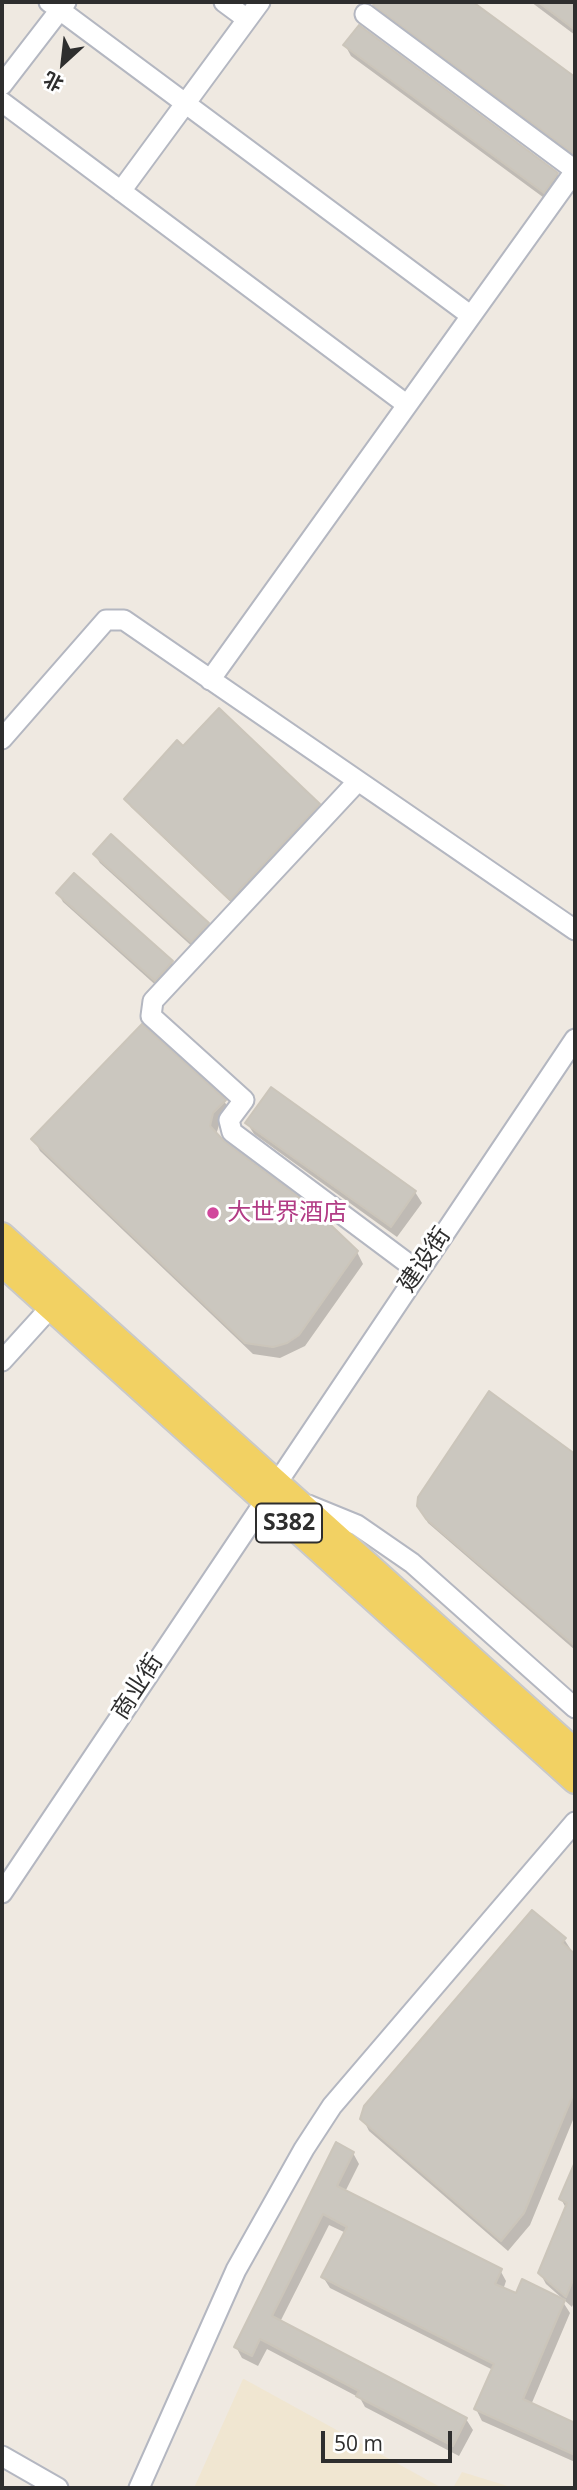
<!DOCTYPE html>
<html>
<head>
<meta charset="utf-8">
<style>
	body { margin:0 }
	#map { position:relative; width:577px; height:2490px; overflow:hidden; background:#efe9e1; font-family:"Open Sans","Noto Sans SC",sans-serif }
	canvas { display:block }
	.frame { position:absolute; inset:0; border:4px solid #2e2e2e; pointer-events:none }
	.north { position:absolute; left:28px; top:28px; width:70px; height:70px; -webkit-text-stroke:5px #fff; paint-order:stroke; rotate:207deg; font-size:19px; font-weight:700; line-height:28px; text-align:center; color:#2e2e2e }
	.north::after { content:''; display:block; margin:auto; width:24px; height:32px; background:#2e2e2e; clip-path:polygon(50% 0,100% 100%,50% 72%,0 100%) }
	.scale { position:absolute; left:321px; top:2431px; width:131px; height:32px; box-sizing:border-box; border:4px solid #2e2e2e; border-top:0; padding-left:9px; font-size:21px; line-height:24px; white-space:nowrap; color:#2e2e2e; -webkit-text-stroke:5px #fff; paint-order:stroke }
</style>
</head>
<body>
<div id="map">
<canvas width="577" height="2490"></canvas>
<div class="frame"></div>
<div class="north">北</div>
<div class="scale">50 m</div>
</div>
<script>
const c = document.querySelector('canvas').getContext('2d');
c.lineJoin = 'round';
function fill(path, color) {
  c.fillStyle = color;
  c.fill(path, 'evenodd');
}
function shape(rows) {
  const path = new Path2D();
  for (const r of rows) {
    path.moveTo(r[0], r[1]);
    for (let i = 2; i < r.length; i += 2) path.lineTo(r[i], r[i + 1]);
  }
  return path;
}
function strokePath(path, color, width, dash) {
  c.strokeStyle = color;
  c.lineWidth = width;
  c.lineCap = dash ? 'butt' : 'round';
  c.setLineDash(dash || []);
  c.stroke(path);
}
function write(font, color, halo, rows, align = 'center') {
  c.font = font + ' "Open Sans","Noto Sans SC",sans-serif';
  c.lineWidth = 6;
  c.setLineDash([]);
  c.textBaseline = 'middle';
  c.strokeStyle = halo;
  c.fillStyle = color;
  for (const [text, x, y, turn = 0] of rows) {
    c.save();
    c.translate(x, y);
    c.rotate((+turn || 0) * Math.PI / 180);
    c.textAlign = isNaN(turn) ? turn : align;
    if (halo) c.strokeText(text, 0, 0);
    c.fillText(text, 0, 0);
    c.restore();
  }
}
fill(shape([
	[243,2379,244,2379,442,2488,194,2488],
	[462,2472,514,2488,453,2488]
]), '#f0e6d1');
fill(shape([
	[378,2,470,2,575,80,575,159,381,15,376,5],
	[531,2,575,2,575,35],
	[358,29,557,174,564,185,551,203,351,56,345,45],
	[183,748,318,805,323,813,236,907,131,807,126,799],
	[95,855,208,924,213,932,196,950,100,863],
	[75,875,172,963,177,971,160,989,63,902,58,893],
	[271,1089,415,1192,422,1203,397,1237,254,1134,247,1123],
	[224,1101,231,1112,219,1125,216,1135,357,1252,363,1264,305,1346,280,1358,253,1354,40,1151,34,1140],
	[489,1393,575,1456,575,1650,428,1523,421,1511],
	[564,1939,575,1956,575,2115,530,2225,508,2251,369,2131,363,2119],
	[353,2153,359,2164,345,2192,500,2270,506,2281,503,2290,517,2296,563,2302,570,2313,531,2405,575,2424,575,2462,482,2421,476,2409,493,2370,330,2288,323,2277,346,2233,329,2225,280,2322,466,2419,473,2430,459,2456,365,2407,360,2398,267,2349,258,2366,242,2358,236,2347],
	[575,2167,575,2300,572,2307,546,2284,540,2273,567,2210,561,2199]
]), '#0003');
const building = shape([
	[376,2,473,2,575,77,575,155,373,5,376,2],
	[538,2,575,2,575,30,538,2],
	[359,25,558,173,544,193,343,45,359,25],
	[219,708,320,804,230,900,124,799,177,740,183,746,219,708],
	[111,834,209,923,191,942,93,854,111,834],
	[74,873,173,961,155,981,56,893,74,873],
	[142,1024,226,1100,213,1113,210,1126,225,1142,312,1207,358,1251,299,1335,287,1343,273,1347,245,1343,31,1139,142,1024],
	[271,1087,416,1191,391,1227,245,1123,271,1087],
	[489,1391,575,1454,575,1646,426,1519,417,1506,418,1497,489,1391],
	[532,1910,566,1938,562,1943,575,1954,575,2090,524,2213,501,2241,360,2119,364,2106,532,1910],
	[336,2142,354,2152,337,2186,502,2269,495,2284,516,2293,522,2279,565,2300,523,2399,575,2423,575,2455,474,2409,494,2364,321,2277,347,2227,323,2214,272,2316,467,2418,453,2446,356,2396,359,2391,260,2339,252,2356,234,2347,336,2142],
	[575,2162,575,2275,566,2297,538,2273,567,2203,559,2199,575,2162]
]);
fill(building, '#cbc7bf');
strokePath(building, '#cbc5ba', 2);
const minor = shape([
	[49,2,470,315],
	[224,2,247,19],
	[365,14,575,170],
	[2,85,66,2],
	[2,102,406,404],
	[121,191,260,2],
	[210,680,575,171],
	[2,739,106,620,124,620,575,930],
	[358,781,153,1001,151,1016,244,1100,229,1120,232,1132,418,1271],
	[2,1361,50,1308],
	[308,1505,357,1525,412,1563,575,1708],
	[2,1893,575,1039],
	[2,2456,58,2488],
	[139,2488,236,2270,304,2149,332,2106,575,1822]
]);
const major = shape([
	[2,1235,575,1751],
	[2,1264,575,1781]
]);
strokePath(minor, '#b4b7c1', 23);
strokePath(major, '#c9c9c9', 28);
strokePath(minor, '#fff', 19);
strokePath(major, '#f2d163', 24);
for (const [x, y, r, color] of [
	[213,1213,7,"#d1479c"]
]) {
  const dot = new Path2D();
  dot.arc(x, y, r, 0, 2 * Math.PI);
  c.fillStyle = color;
  c.fill(dot);
  strokePath(dot, '#fff', 2.5);
}
for (const [x, y, w] of [
	[289,1523,66]
]) {
  const box = new Path2D();
  box.roundRect(x - w / 2, y - 19.5, w, 39, 5);
  c.fillStyle = '#fff';
  c.fill(box);
  strokePath(box, '#2e2e2e', 2);
}
write('bold 23px', '#2e2e2e', null, [
	["S382",289,1523]
]);
write('24px', '#b23c85', '#fff', [
	["大世界酒店",227,1213]
], 'left');
write('24px', '#2e2e2e', '#fff', [
	["建设街",425,1260,-56],
	["商业街",138,1687,-57]
]);
</script>
</body>
</html>
